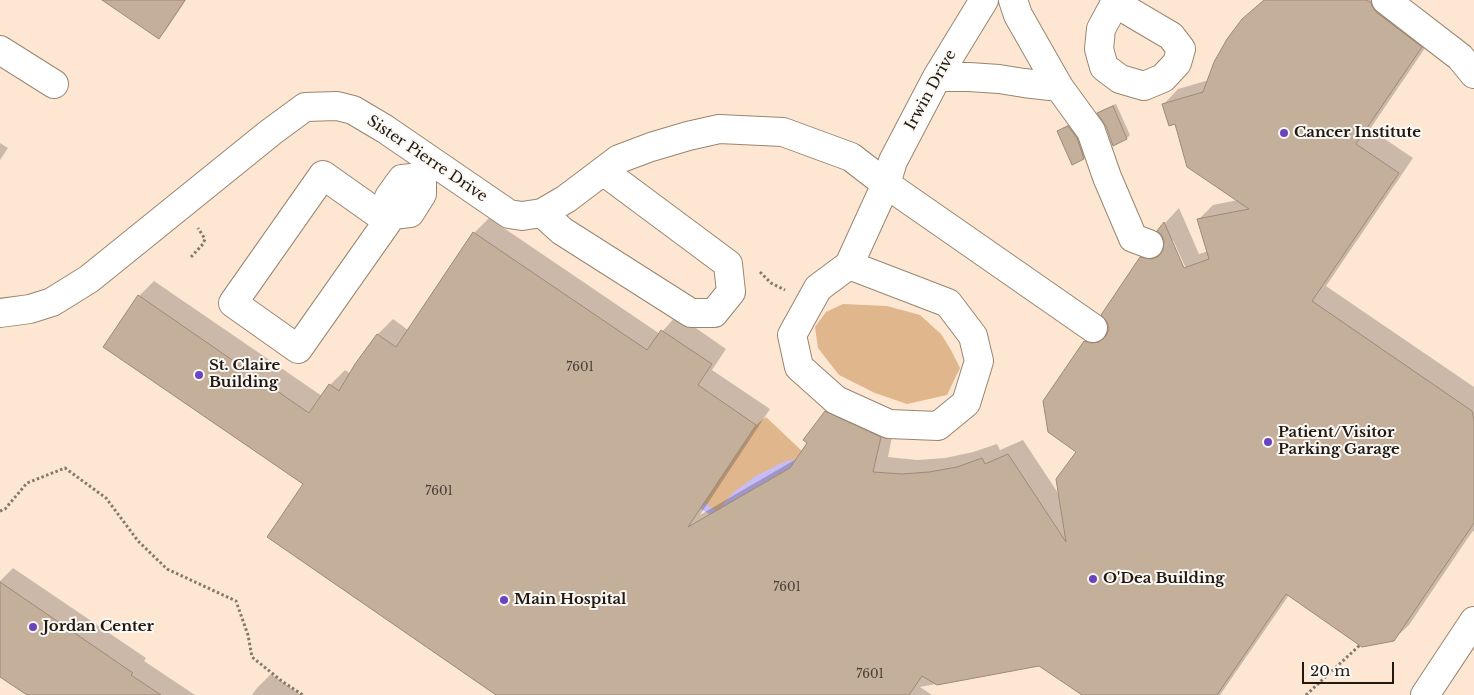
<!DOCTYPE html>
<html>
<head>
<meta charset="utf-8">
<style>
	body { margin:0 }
	#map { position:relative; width:1474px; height:695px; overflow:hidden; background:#fee7d2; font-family:"Libre Baskerville",serif }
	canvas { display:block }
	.scale { position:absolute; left:1302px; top:662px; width:92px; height:22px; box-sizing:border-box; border:2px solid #201811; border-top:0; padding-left:6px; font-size:15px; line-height:18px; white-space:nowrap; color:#201811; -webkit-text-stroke:4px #fcf8f4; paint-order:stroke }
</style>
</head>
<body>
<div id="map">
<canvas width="1474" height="695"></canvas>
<div class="scale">20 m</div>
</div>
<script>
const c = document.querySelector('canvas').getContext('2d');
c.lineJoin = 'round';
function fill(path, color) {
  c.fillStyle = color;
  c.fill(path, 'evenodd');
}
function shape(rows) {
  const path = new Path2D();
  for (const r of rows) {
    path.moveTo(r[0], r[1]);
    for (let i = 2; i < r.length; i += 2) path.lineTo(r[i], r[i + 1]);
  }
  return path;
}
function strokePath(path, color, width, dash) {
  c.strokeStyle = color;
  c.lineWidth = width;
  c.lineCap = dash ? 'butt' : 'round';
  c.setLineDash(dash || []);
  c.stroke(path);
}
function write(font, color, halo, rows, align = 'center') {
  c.font = font + ' "Libre Baskerville",serif';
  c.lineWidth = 4;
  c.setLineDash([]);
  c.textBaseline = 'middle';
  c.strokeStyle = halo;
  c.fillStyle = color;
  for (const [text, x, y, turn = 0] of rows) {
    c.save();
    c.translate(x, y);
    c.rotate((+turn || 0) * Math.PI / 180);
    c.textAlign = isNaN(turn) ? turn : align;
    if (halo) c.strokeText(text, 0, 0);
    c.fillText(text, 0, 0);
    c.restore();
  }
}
fill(shape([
	[843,304,887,306,920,315,941,334,951,350,960,368,947,395,907,404,875,393,839,375,818,348,815,327,826,312],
	[766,417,802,451,796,459,800,471,784,471,755,488,728,510,731,514,700,508,756,425]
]), '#e0b68c');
fill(shape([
	[796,459,800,471,784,471,755,488,728,510,724,524,700,508,704,503,717,511,734,492,756,476,784,462]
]), '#c8bcf8');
fill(shape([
	[127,0,186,0,166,30,159,37],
	[1264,0,1395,0,1436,32,1370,129,1413,158,1326,286,1474,387,1474,531,1472,532,1409,625,1393,640,1289,595,1220,695,1084,695,1118,650,920,687,932,695,499,695,305,484,139,296,154,281,322,396,330,385,345,370,351,374,356,364,378,334,393,319,408,330,474,233,489,218,660,334,677,315,726,349,712,370,770,409,700,515,798,458,826,412,841,397,895,422,888,457,917,460,945,458,973,452,997,444,1000,450,1023,440,1060,496,1077,452,1085,342,1100,326,1107,329,1110,329,1141,258,1156,243,1165,244,1166,241,1159,231,1165,223,1179,208,1199,254,1208,251,1198,220,1213,205,1238,200,1176,123,1164,104,1178,89,1209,80],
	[1173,240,1188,273,1186,274,1171,242],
	[1116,104,1130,135,1127,138,1107,125,1099,113,1102,110],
	[1072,123,1080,135,1087,155,1084,158,1059,131,1062,128],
	[0,143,8,148,0,160],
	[13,568,146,658,144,661,195,695,29,695,0,675,0,581],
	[271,674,301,695,252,695,257,688]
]), '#0003');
const building = shape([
	[102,0,185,0,159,39,102,0],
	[1264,0,1367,0,1371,3,1372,6,1376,12,1422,47,1356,144,1399,173,1312,301,1472,411,1474,420,1474,523,1394,641,1362,647,1286,594,1217,695,1082,695,1039,666,937,685,922,676,909,695,496,695,267,537,303,484,103,347,138,295,309,413,329,384,339,391,355,364,377,334,396,347,473,232,647,350,661,330,712,364,698,385,756,425,688,527,790,468,807,443,803,440,825,411,881,437,873,472,902,474,929,472,957,467,982,458,985,464,1008,454,1066,542,1056,479,1076,452,1048,432,1043,401,1084,341,1091,343,1099,342,1106,336,1109,329,1107,322,1101,315,1140,257,1152,259,1159,256,1163,250,1164,241,1161,234,1157,231,1164,222,1184,268,1209,259,1197,219,1249,209,1187,167,1175,124,1169,126,1162,104,1203,92,1214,62,1227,39,1242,19,1264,0],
	[1113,106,1127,139,1113,146,1106,126,1097,113,1113,106],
	[1068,126,1077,138,1084,159,1072,165,1057,131,1068,126],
	[0,582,133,673,131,675,161,695,27,695,0,677,0,582]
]);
fill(building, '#c4af9b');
strokePath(building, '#9e8976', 1);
const minor = shape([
	[1013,0,1018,15,1059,87,1091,131,1107,177,1133,238,1149,244],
	[1386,0,1460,57,1474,74],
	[1115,3,1171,36,1181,49,1177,63,1163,78,1144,86,1120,79,1104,67,1099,49,1101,29,1115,3,1117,0],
	[0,50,54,84],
	[937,77,969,77,999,79,1024,83,1059,87],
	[542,213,562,231,691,313,714,313,731,292,728,264,603,171],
	[392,215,389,197,402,179,422,177],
	[388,221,298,349,233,303,323,175,388,221,392,215,410,213,422,194,422,177,433,162],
	[849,265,948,303,973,336,979,361,966,403,938,426,889,424,836,400,799,367,792,335,818,288,849,265],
	[849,265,886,184,893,161,937,77,984,0],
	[0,313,30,309,52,302,89,279,271,132,305,107,337,106,353,110,385,129,509,214,522,216,542,213,566,199,619,159,651,147,688,136,719,129,783,132,851,157,886,184,1093,328],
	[1425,695,1474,621]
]);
strokePath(minor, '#998571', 30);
strokePath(shape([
	[191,257,203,244,205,239,198,228],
	[760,272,771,283,785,290],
	[0,511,5,509,27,483,65,468,106,498,138,541,167,569,236,601,248,635,252,657,283,682,303,695],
	[1306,695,1360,645]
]), '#867769', 3, [2.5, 2.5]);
strokePath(minor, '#fff', 28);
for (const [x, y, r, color] of [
	[1284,133,5,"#6b44bd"],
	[199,375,5,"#6b44bd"],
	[1268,442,5,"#6b44bd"],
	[1093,579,5,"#6b44bd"],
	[504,600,5,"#6b44bd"],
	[33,627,5,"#6b44bd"]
]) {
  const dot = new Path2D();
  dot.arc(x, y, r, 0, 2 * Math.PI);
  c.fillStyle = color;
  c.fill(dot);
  strokePath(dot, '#fcf8f4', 2);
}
write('12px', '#493e34', null, [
	["7601",580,368],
	["7601",439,492],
	["7601",787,588],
	["7601",870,675]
]);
write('15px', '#201811', '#fcf8f4', [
	["Irwin Drive",931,90,-61],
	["Sister Pierre Drive",427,159,34]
]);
write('bold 15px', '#201811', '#fcf8f4', [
	["Cancer Institute",1294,133],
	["St. Claire",209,366],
	["Building",209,383],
	["Patient/Visitor",1278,433],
	["Parking Garage",1278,450],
	["O'Dea Building",1103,579],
	["Main Hospital",514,600],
	["Jordan Center",43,627]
], 'left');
</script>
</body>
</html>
